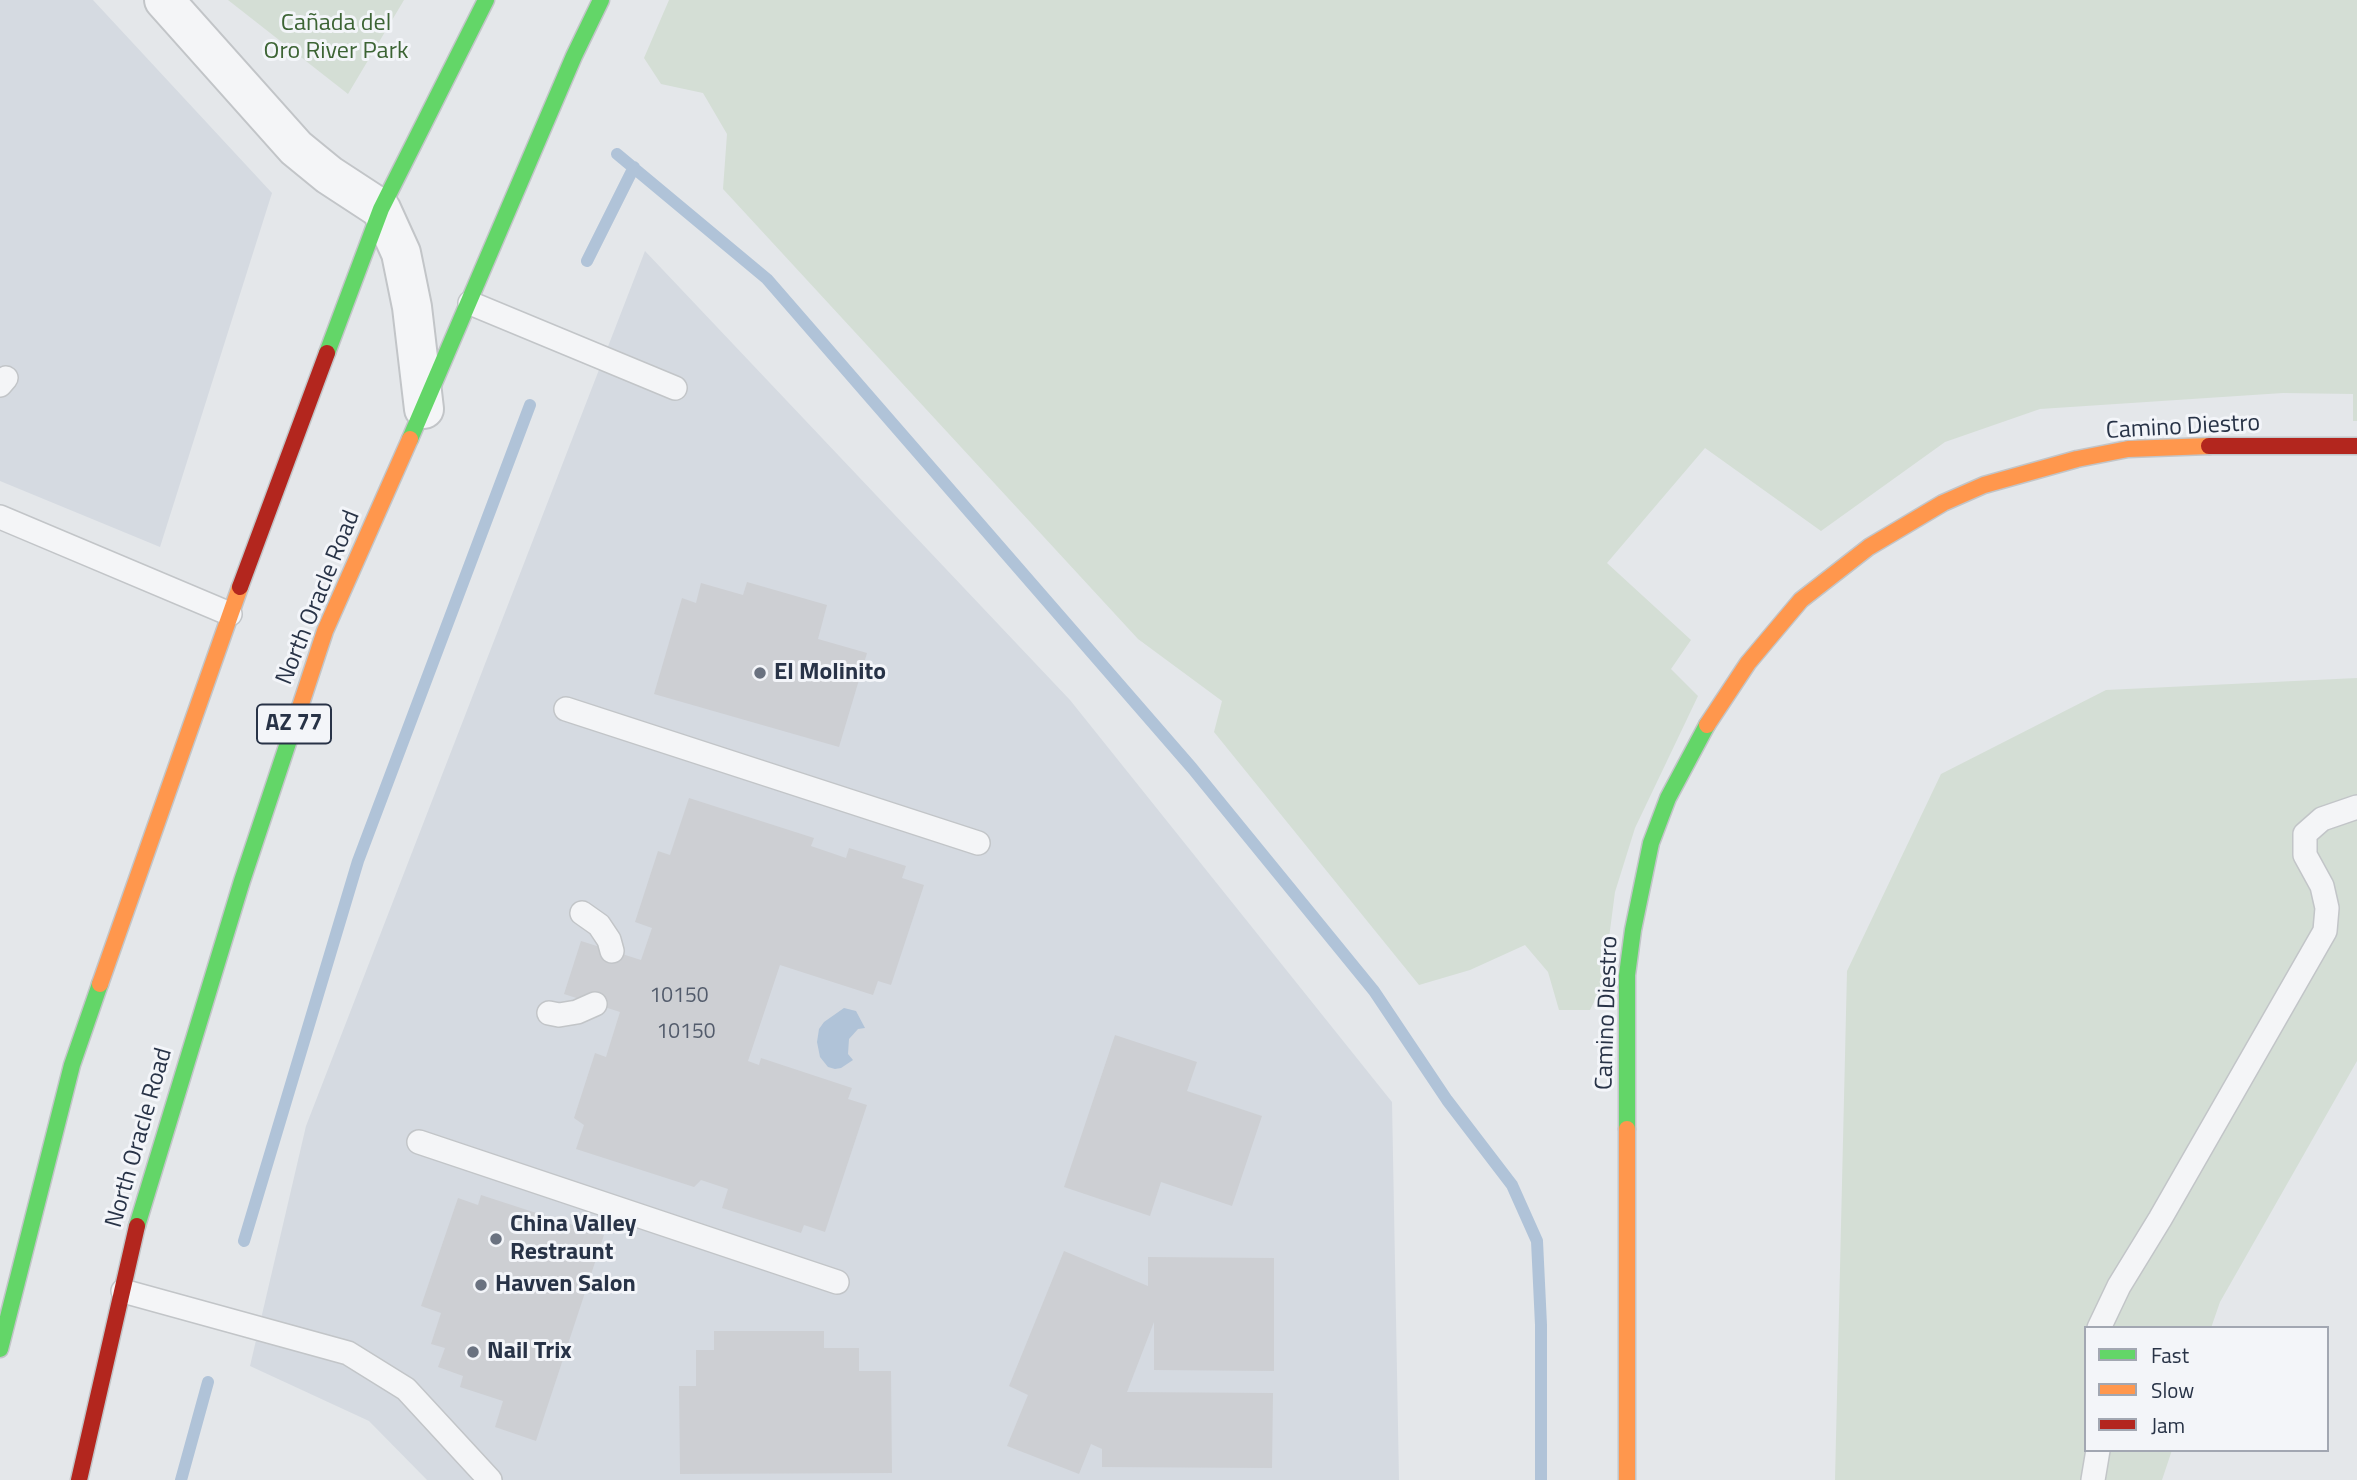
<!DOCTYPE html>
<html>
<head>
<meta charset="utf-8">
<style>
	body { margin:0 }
	#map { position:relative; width:2357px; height:1480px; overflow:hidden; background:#e4e7ea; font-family:"Titillium Web",sans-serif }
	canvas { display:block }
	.legend { position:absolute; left:2084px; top:1326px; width:245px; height:126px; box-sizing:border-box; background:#f3f5f9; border:2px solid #a2a7b2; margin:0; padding:9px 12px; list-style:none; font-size:21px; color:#283347 }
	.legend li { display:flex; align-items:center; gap:14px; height:35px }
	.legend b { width:35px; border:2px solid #a2a7b2 }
</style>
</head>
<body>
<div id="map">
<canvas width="2357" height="1480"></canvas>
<ul class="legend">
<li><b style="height:9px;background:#63d668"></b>Fast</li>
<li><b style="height:9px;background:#ff974d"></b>Slow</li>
<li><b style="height:9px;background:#b3261e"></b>Jam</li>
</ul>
</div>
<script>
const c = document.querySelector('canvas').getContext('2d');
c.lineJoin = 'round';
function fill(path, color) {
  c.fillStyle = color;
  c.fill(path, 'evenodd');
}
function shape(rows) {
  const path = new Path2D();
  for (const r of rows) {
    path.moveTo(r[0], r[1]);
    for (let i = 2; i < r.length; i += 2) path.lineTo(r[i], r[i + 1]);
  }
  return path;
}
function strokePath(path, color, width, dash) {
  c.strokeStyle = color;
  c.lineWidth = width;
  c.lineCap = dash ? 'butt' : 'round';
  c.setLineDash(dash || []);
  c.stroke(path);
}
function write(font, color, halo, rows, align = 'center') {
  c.font = font + ' "Titillium Web",sans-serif';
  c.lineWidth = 6;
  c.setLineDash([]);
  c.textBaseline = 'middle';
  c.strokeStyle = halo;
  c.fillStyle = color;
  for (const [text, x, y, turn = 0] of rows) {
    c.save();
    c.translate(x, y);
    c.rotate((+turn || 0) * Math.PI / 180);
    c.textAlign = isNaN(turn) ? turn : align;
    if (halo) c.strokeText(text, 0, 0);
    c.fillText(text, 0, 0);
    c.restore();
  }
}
fill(shape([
	[0,0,93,0,272,193,160,547,0,481],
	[645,251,1070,700,1392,1102,1399,1480,427,1480,369,1421,250,1366,306,1126]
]), '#d5dae1');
fill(shape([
	[228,0,404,0,348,94],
	[669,0,2357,0,2357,421,2353,421,2353,394,2283,393,2040,409,1945,442,1821,531,1705,448,1607,563,1691,640,1671,669,1698,696,1635,828,1615,892,1603,984,1590,1010,1559,1010,1548,972,1525,945,1470,970,1419,985,1214,732,1222,701,1138,639,723,189,727,134,703,93,661,84,644,58],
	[2357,678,2357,1061,2220,1302,2211,1328,2086,1328,2086,1450,2172,1450,2162,1480,1835,1480,1847,971,1941,774,2106,690]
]), '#d4ded5');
fill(shape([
	[844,1008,856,1011,865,1028,858,1029,849,1039,848,1054,853,1060,841,1068,835,1069,828,1067,820,1057,817,1042,819,1029,824,1022]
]), '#b0c3d8');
strokePath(shape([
	[617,154,767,279,1192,768,1374,991,1447,1100,1512,1185,1537,1241,1541,1325,1541,1480],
	[587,261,634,167],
	[244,1241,358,861,530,405],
	[181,1480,208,1382]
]), '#b0c3d8', 12);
fill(shape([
	[747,582,827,605,818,639,867,653,839,747,654,694,682,598,696,603,701,583,743,595],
	[689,798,814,838,811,846,846,858,849,848,906,866,902,878,924,885,891,985,878,981,873,995,780,965,748,1061,759,1065,761,1058,852,1088,848,1099,867,1105,825,1232,804,1225,801,1233,722,1208,728,1189,701,1180,694,1187,576,1149,584,1125,574,1118,595,1053,606,1057,620,1012,564,994,581,941,641,960,652,928,635,922,658,851,670,855],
	[1115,1035,1197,1062,1187,1091,1262,1116,1232,1206,1161,1182,1150,1216,1064,1187],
	[481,1195,604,1235,536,1441,495,1427,503,1401,460,1387,463,1376,438,1367,445,1348,431,1344,441,1313,421,1306,458,1198,478,1205],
	[1064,1251,1148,1286,1148,1257,1274,1258,1274,1371,1154,1370,1154,1322,1127,1392,1273,1393,1272,1468,1102,1467,1102,1449,1091,1444,1079,1474,1007,1446,1028,1395,1009,1386],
	[714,1331,824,1331,824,1348,859,1348,859,1371,891,1371,892,1473,680,1474,679,1386,696,1386,696,1350,714,1350]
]), '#cdcfd3');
const lane = shape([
	[470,303,675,388],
	[0,385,6,378],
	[0,517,230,614],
	[566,709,978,843],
	[582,913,599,925,609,940,612,951],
	[549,1013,559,1015,577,1012,595,1004],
	[419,1142,837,1282],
	[123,1291,348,1353,406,1389,490,1480],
	[2099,1328,2119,1286,2160,1219,2325,931,2327,908,2322,886,2305,855,2305,834,2322,819,2357,807],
	[2093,1480,2098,1450]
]);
const street = shape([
	[164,0,296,148,329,175,381,209,401,253,412,307,424,409]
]);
const fast = shape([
	[327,353,381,209,486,0],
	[410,439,574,56,601,0],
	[1627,1129,1627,975,1633,930,1651,843,1668,798,1707,725],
	[137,1226,242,881,300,707],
	[0,1349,72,1065,100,984]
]);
const slow = shape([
	[300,707,325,631,410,439],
	[1707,725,1748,663,1801,600,1869,547,1943,503,1984,485,2077,459,2128,449,2209,446],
	[100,984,240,587],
	[1627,1129,1627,1480]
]);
const jam = shape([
	[2209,446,2357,446],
	[240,587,327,353],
	[79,1480,137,1226]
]);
strokePath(lane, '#c2c5c8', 26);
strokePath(street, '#c2c5c8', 42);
strokePath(fast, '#c2c5c8', 19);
strokePath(slow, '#c2c5c8', 19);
strokePath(jam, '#c2c5c8', 19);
strokePath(lane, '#f4f5f7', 23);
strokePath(street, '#f4f5f7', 38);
strokePath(fast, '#63d668', 16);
strokePath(slow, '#ff974d', 16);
strokePath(jam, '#b3261e', 16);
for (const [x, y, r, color] of [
	[760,673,7,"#6a7280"],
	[496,1239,7,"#6a7280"],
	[481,1285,7,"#6a7280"],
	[473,1352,7,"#6a7280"]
]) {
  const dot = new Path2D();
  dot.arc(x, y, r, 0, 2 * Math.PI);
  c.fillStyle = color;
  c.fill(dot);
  strokePath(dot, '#f3f5f9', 2.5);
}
write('21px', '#525b6b', null, [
	["10150",679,997],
	["10150",686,1033]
]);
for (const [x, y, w] of [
	[294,724,74]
]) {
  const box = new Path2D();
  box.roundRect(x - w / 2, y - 19.5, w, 39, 5);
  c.fillStyle = '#f3f5f9';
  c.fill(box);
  strokePath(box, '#283347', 2);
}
write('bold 23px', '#283347', null, [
	["AZ 77",294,724]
]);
write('24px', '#3c6434', '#f3f5f9', [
	["Cañada del",336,24],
	["Oro River Park",336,52]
]);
write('24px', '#283347', '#f3f5f9', [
	["Camino Diestro",2183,428,-3],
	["North Oracle Road",319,598,-68],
	["Camino Diestro",1608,1013,-88],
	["North Oracle Road",140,1138,-74]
]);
write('bold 24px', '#283347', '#f3f5f9', [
	["El Molinito",774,673],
	["China Valley",510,1225],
	["Restraunt",510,1253],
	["Havven Salon",495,1285],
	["Nail Trix",487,1352]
], 'left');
</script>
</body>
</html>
